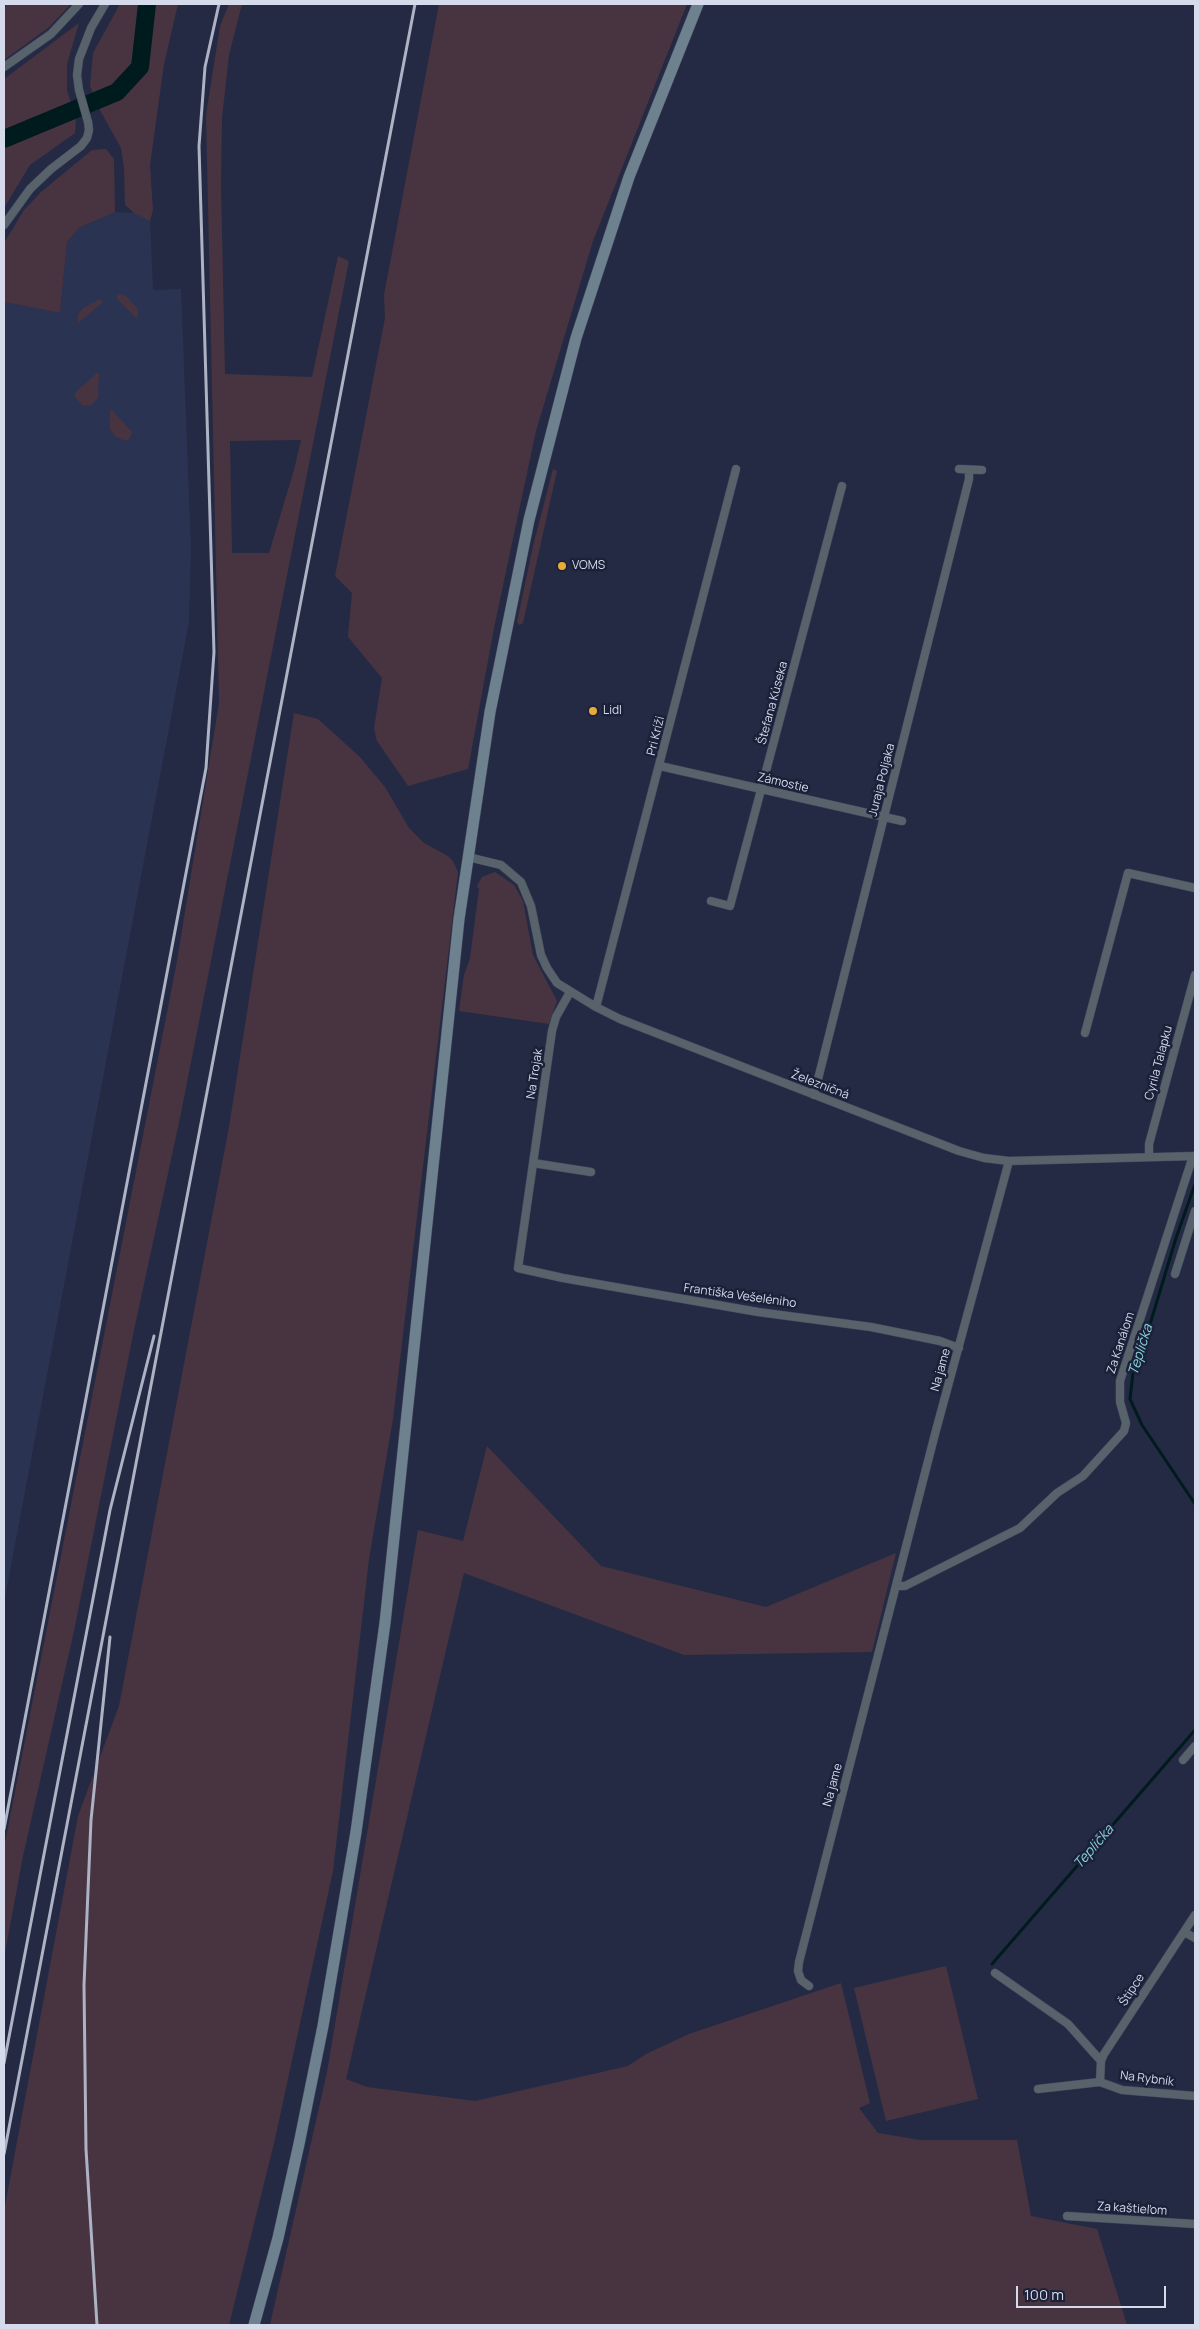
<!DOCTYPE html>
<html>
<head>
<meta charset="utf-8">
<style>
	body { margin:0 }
	#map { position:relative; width:1199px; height:2329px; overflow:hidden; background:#242a43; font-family:Manrope,sans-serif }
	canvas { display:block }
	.frame { position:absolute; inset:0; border:5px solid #d6dbec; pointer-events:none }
	.scale { position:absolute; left:1016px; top:2286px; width:150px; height:22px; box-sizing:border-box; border:2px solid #d6dbec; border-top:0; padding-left:6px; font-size:15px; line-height:18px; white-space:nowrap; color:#d6dbec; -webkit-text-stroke:4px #1a2139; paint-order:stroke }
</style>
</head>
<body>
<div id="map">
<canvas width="1199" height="2329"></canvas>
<div class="frame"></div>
<div class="scale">100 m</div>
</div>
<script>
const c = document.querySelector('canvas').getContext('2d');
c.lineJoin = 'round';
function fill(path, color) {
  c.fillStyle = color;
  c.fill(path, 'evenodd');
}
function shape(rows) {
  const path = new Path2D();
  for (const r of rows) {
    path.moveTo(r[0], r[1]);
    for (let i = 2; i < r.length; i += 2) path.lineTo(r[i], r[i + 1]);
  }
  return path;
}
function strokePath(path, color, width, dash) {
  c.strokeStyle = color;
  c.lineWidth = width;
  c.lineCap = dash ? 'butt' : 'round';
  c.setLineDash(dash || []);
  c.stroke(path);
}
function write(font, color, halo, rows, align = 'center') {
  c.font = font + ' Manrope,sans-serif';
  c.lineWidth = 5;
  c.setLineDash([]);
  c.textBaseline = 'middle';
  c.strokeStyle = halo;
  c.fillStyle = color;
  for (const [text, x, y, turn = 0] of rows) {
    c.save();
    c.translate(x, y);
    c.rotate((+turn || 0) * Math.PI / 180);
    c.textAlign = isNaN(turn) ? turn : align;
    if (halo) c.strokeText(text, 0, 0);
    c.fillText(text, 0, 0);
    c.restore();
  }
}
fill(shape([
	[115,212,134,213,150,221,153,290,181,289,191,548,189,622,4,1603,4,302,60,313,67,242,79,228]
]), '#2b3352');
fill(shape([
	[7,4,71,4,48,28,4,60,4,10],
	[120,4,178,4,164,64,150,165,153,210,150,221,134,213,125,205,124,168,121,148,101,112,90,86,93,53],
	[229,4,242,4,229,55,222,118,221,185,225,374,312,377,338,256,349,261,180,1118,134,1330,74,1631,23,1856,4,1958,4,1848,177,961,219,703,206,115,220,26],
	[301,440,294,470,269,553,232,553,230,441],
	[439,4,687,4,593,241,536,431,495,623,468,769,408,786,377,741,374,728,382,678,348,637,352,593,335,576,385,318,384,295],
	[79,23,67,64,67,90,76,119,75,133,30,165,4,208,4,79],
	[106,149,114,159,115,212,79,228,67,242,60,313,4,302,4,243,24,210,41,192,92,150],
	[121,294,126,296,137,308,138,312,137,319,117,299,117,295],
	[98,300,102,300,102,303,78,323,78,315,82,309],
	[97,373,99,373,98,398,90,406,82,405,75,397,75,393],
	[112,410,132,432,130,438,126,441,116,437,110,429,110,411],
	[553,469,557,471,523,623,519,625,517,622,533,546],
	[294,713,318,719,360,757,385,787,409,828,424,843,448,856,453,861,458,872,393,1419,369,1559,333,1871,275,2139,229,2325,4,2325,4,2211,78,1816,119,1706,229,1127],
	[495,872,514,885,523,901,533,955,557,1001,549,1024,459,1011,464,975,470,958,479,889,477,886,482,877],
	[487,1446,601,1566,766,1607,896,1553,872,1652,684,1655,464,1573,346,2079,367,2087,475,2101,628,2066,646,2054,689,2034,841,1983,870,2103,859,2108,878,2133,920,2140,1017,2140,1031,2216,1097,2229,1127,2325,270,2325,327,2072,418,1530,463,1541],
	[946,1966,978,2099,886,2121,854,1988]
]), '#483441');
strokePath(shape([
	[1195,1184,1176,1238,1145,1341,1133,1373,1130,1399,1142,1425,1195,1504],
	[992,1964,1195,1730]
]), '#001b1e', 3);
strokePath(shape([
	[4,135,6,136]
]), '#001b1e', 10);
strokePath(shape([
	[4,139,117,92,140,67,147,4]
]), '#001b1e', 18);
const street = shape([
	[4,67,51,34,79,4],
	[4,225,30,189,51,169,81,146,87,138,89,130,88,122,79,90,77,75,79,59,91,28,105,4],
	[959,469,982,470],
	[660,766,902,821],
	[468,857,501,865,521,882,531,906,541,955,547,968,557,983,596,1007,620,1019,959,1151,984,1158,1009,1161,1195,1156],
	[711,901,730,906,842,486],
	[570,992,556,1017,552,1031,518,1268,563,1278,758,1312,871,1327,940,1341,959,1348],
	[596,1007,736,469],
	[1085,1033,1128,873,1195,888],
	[814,1095,969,479,969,470],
	[1149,1157,1149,1144,1195,975],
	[533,1163,591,1172],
	[1175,1274,1195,1211],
	[896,1586,905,1586,1020,1528,1057,1493,1083,1476,1124,1431,1126,1423,1120,1402,1120,1381,1193,1156],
	[1183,1760,1195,1746],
	[1184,1932,1195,1938],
	[995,1973,1068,2024,1101,2061],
	[809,1986,801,1980,798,1971,799,1962,935,1434,1009,1161],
	[1100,2082,1101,2061,1104,2054,1195,1915],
	[1038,2089,1100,2082,1122,2090,1195,2096],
	[1067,2216,1195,2224]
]);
const secondary = shape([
	[254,2325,278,2238,299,2144,323,2026,356,1832,385,1623,459,919,490,712,529,520,576,338,629,177,698,4]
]);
strokePath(street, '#40465e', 9);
strokePath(secondary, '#40465e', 12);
strokePath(street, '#57626b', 8);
strokePath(secondary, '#6e818e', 11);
strokePath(shape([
	[4,1829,206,768,214,652,199,146,205,67,219,4],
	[4,2063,110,1510,154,1336],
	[4,2154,415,4],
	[97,2325,86,2149,84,1985,91,1820,110,1637]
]), '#adb2c5', 3);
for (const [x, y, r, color] of [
	[562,566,5,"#e8ab37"],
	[593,711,5,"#e8ab37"]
]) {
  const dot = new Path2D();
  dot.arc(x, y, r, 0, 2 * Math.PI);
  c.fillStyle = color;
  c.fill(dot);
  strokePath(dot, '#1a2139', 2);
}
write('12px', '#d6dbec', '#1a2139', [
	["VOMS",572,566],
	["Lidl",603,711]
], 'left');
write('12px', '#d6dbec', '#1a2139', [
	["Štefana Kúseka",773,703,-75],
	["Pri Kríži",656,736,-76],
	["Juraja Poljaka",882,780,-76],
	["Zámostie",783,783,13],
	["Cyrila Talapku",1159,1063,-75],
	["Na Trojak",535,1074,-81],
	["Železničná",820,1085,21],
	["Františka Vešeléniho",740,1296,8],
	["Za Kanálom",1121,1343,-72],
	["Na jame",941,1370,-74],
	["Na jame",833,1785,-75],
	["Štipce",1132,1990,-57],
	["Na Rybník",1147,2079,7],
	["Za kaštieľom",1132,2209,4]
]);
write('italic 14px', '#89d2db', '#1a2139', [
	["Teplička",1141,1350,-73],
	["Teplička",1094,1847,-49]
]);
</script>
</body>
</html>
